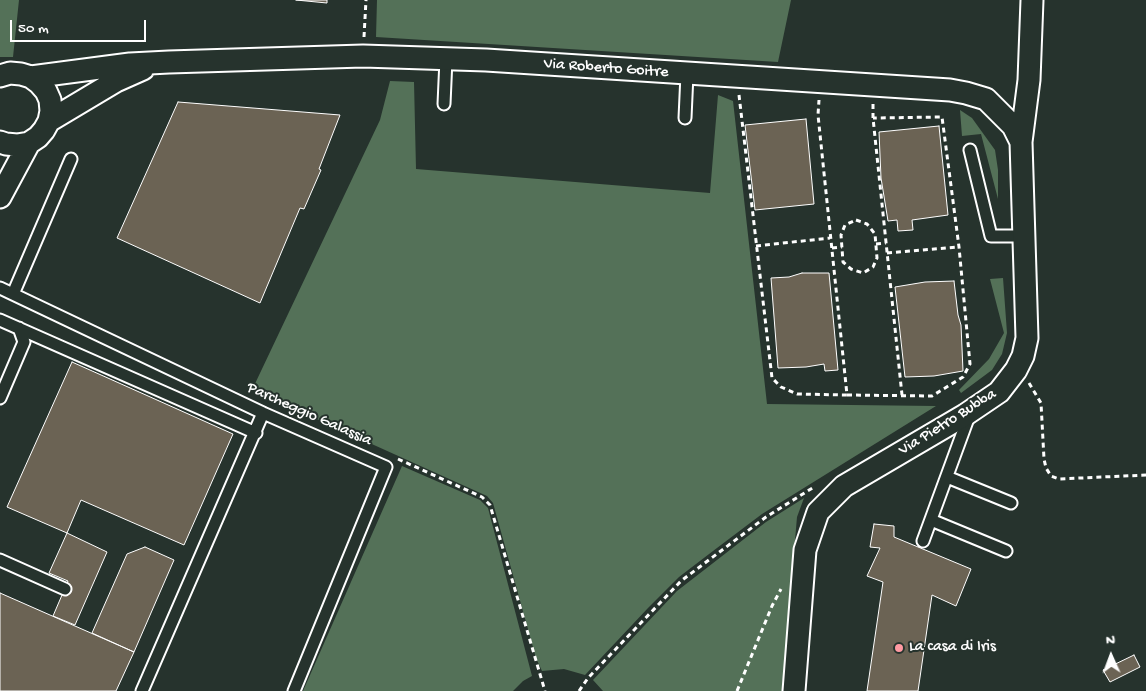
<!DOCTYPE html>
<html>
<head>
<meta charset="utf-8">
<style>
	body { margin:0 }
	#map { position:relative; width:1146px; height:691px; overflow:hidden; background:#26332d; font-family:"Gochi Hand",sans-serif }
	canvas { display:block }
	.north { position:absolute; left:1086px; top:631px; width:50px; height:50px; -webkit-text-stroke:4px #26332d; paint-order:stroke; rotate:358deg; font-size:14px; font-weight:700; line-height:20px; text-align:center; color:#fff }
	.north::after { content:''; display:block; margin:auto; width:18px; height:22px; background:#fff; clip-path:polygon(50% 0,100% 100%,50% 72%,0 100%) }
	.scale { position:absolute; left:10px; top:20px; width:136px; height:22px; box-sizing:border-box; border:2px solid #fff; border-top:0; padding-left:6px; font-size:15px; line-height:18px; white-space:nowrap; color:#fff; -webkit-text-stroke:4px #26332d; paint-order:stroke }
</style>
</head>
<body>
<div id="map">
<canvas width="1146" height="691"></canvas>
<div class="north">N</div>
<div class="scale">50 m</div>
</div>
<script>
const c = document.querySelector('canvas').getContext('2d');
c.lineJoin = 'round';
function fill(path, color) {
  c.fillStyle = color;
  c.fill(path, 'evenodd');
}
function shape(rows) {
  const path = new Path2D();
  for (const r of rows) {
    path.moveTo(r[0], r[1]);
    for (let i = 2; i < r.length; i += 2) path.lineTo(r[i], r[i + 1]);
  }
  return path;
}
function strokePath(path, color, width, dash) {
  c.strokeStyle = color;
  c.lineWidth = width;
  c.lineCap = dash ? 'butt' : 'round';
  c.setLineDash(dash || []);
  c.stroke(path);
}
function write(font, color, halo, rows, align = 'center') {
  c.font = font + ' "Gochi Hand",sans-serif';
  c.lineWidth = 4;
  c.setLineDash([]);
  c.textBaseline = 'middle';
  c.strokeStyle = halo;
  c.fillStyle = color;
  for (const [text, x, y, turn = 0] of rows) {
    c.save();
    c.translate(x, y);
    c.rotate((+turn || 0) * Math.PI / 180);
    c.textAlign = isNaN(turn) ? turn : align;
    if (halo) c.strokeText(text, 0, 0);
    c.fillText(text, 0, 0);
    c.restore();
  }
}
fill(shape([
	[0,0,19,0,13,57,0,57],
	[377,0,791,0,778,62,376,37],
	[390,81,414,82,416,169,710,193,718,95,733,101,767,404,936,406,762,514,713,551,679,577,648,608,585,675,564,669,542,671,536,658,493,503,487,496,252,390,380,120],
	[960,110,972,118,995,150,998,170,998,199,981,134,962,136],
	[1003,278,1007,333,1002,354,992,370,961,393,959,390,989,359,1004,333,990,279],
	[402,466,480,500,488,508,532,676,523,681,513,691,303,691],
	[804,498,797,517,782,691,603,691,593,680,677,591,766,522]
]), '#547158');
const building = shape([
	[296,0,327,0,327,3,296,0],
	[178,102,340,115,319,169,321,170,304,209,300,208,260,303,117,238,178,102],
	[806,119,814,204,755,210,745,125,806,119],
	[939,126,948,215,912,220,913,230,898,231,897,220,888,221,881,178,879,132,939,126],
	[802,273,829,273,838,370,825,371,824,364,806,367,778,368,771,278,789,277,802,273],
	[954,281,958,315,961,325,963,371,934,376,905,377,895,287,925,282,954,281],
	[72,362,233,434,184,545,81,500,67,533,7,507,72,362],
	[874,524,894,526,894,537,971,569,956,606,932,595,918,691,867,691,883,582,867,576,880,548,870,547,874,524],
	[67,533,107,552,75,625,53,616,68,581,49,573,67,533],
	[145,547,174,560,134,652,92,633,127,554,145,547],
	[0,593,134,652,116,691,0,691,0,593],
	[1134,655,1140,667,1110,682,1103,670,1134,655]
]);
fill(building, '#6b6354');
strokePath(building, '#fff', 1);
const service = shape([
	[444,104,446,59],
	[685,118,687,74],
	[970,150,991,236,1025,236],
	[0,288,263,413,386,467,294,691],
	[13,294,71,159],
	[0,320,256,433],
	[0,398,24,342,19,328],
	[947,477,1011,503],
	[931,520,1006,551],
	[923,541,970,413],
	[0,560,65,589],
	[142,691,263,413]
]);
const minor = shape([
	[0,76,10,73,21,74,31,77,39,83,46,91,50,100,51,111,49,121,44,130,38,137,29,143,17,145,6,144,0,142],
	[31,77,130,64,169,62,363,56,486,60,950,90,966,93,986,99,1013,126,1021,142],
	[49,121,116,81,143,69],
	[0,197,29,143],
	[794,691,805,550,818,512,844,486,965,415,999,392,1016,370,1023,356,1027,338,1021,142,1029,80,1032,0]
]);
strokePath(service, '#fff', 15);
strokePath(minor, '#fff', 25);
strokePath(shape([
	[364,37,366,0],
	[739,95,772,378,781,387,797,394,847,395,818,115,819,100],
	[873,104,873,118,902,395],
	[856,220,867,224,875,234,877,258,873,267,863,273,851,269,843,262,841,235,845,225,856,220],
	[876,244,886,243],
	[756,246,830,238],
	[832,248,842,247],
	[887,253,959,247],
	[1029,383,1041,403,1044,459,1046,468,1051,476,1059,479,1146,475],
	[847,395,932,396,963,377,970,364,959,247,942,117,873,118],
	[398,459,482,497,490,505,545,691],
	[579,691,588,678,681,581,766,517,814,487],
	[737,691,772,606,781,589]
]), '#fff', 3, [5, 4]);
strokePath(service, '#26332d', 11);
strokePath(minor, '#26332d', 21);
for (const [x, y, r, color] of [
	[899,648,5,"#ff9aa2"]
]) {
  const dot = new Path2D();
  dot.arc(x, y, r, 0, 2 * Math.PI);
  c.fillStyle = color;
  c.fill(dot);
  strokePath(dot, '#26332d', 2);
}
write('16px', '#fff', '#26332d', [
	["Via Roberto Goitre",606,69,4],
	["Parcheggio Galassia",309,415,24],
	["Via Pietro Bubba",948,423,-32]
]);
write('16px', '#fff', '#26332d', [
	["La casa di Iris",909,648]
], 'left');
</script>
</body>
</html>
